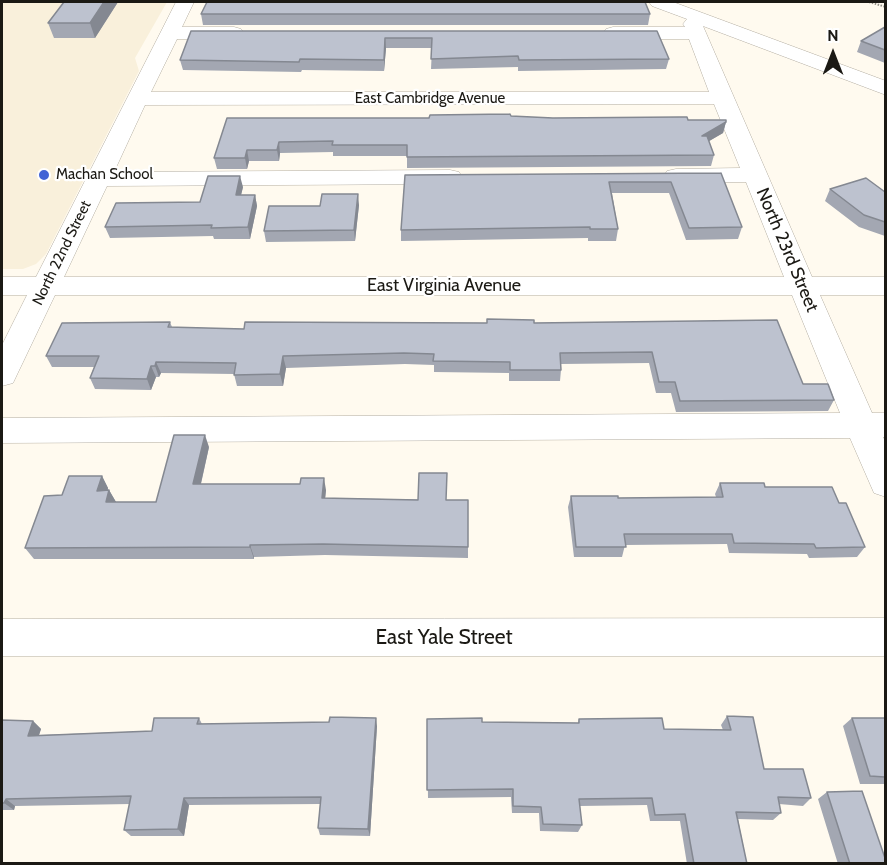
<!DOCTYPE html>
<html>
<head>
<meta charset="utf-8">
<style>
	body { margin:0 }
	#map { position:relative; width:887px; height:865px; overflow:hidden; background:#fffaef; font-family:Cabin,sans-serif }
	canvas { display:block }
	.frame { position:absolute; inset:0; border:3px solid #1b1914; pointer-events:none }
	.north { position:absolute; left:803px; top:24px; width:60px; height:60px; -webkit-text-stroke:4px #fff; paint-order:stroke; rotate:0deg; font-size:16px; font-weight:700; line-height:24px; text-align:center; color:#1b1914 }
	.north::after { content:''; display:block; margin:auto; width:21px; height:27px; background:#1b1914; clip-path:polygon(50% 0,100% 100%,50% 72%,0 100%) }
</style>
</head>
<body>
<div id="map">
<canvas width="887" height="865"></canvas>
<div class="frame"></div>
<div class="north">N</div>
</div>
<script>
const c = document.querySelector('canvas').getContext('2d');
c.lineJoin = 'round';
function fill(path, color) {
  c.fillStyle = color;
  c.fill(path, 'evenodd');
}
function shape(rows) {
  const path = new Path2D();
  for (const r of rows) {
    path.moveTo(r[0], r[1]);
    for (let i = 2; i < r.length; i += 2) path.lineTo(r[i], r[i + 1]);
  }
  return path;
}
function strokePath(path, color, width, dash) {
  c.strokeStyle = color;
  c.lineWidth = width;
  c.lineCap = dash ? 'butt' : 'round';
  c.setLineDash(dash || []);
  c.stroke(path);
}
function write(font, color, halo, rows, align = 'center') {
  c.font = font + ' Cabin,sans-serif';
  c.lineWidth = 4.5;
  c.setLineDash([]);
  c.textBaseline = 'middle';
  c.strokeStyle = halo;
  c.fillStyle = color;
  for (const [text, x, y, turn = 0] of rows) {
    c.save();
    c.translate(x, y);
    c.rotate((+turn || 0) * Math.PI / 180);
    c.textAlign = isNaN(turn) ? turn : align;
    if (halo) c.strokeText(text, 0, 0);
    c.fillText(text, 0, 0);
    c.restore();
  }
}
fill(shape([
	[2,2,167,2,135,58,139,71,46,254,36,264,23,269,2,269]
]), '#f9f0db');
const minor = shape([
	[176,2,194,2,182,27,234,27,241,29,244,33,241,37,234,39,177,39,151,92,709,92,689,39,613,39,606,37,603,33,606,29,613,27,685,27,683,24,687,19,652,6,649,2,673,2,886,81,886,95,703,26,812,277,886,277,886,295,820,295,872,413,886,413,886,437,883,437,886,443,886,497,874,493,850,438,2,443,2,418,840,413,792,295,55,295,13,383,2,386,2,345,27,295,2,295,2,277,36,277,176,2],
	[714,104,740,168,676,169,667,171,664,176,667,181,676,183,746,182,784,277,64,277,107,186,450,184,459,182,462,177,459,172,450,170,114,172,145,105,714,104],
	[886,618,886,656,2,656,2,619,886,618]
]);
strokePath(minor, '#b4aea2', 1);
strokePath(shape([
	[869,2,886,7]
]), '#939088', 2, [1.5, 1.5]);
fill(minor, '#fff');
fill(shape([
	[64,2,118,2,95,38,54,38,48,23],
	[201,14,650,14,648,25,203,25],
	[885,27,885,63,857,52,861,41],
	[191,31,657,31,669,59,666,69,518,71,518,67,431,69,432,48,386,48,384,71,302,70,301,72,183,70,180,60],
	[511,116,553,118,688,120,726,122,723,133,709,141,714,155,711,166,407,168,407,156,333,156,333,152,280,153,279,161,249,161,247,169,217,169,214,158,227,118,429,118],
	[721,173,742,227,738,239,686,240,669,193,612,193,618,229,616,241,588,241,588,238,401,241,401,230,405,175],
	[243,187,241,195,255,195,257,206,250,239,214,239,213,236,110,238,105,227,200,202],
	[830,189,885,192,885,236,859,227,825,201],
	[359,205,355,241,266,242,264,231],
	[170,322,172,327,244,329,534,323,803,384,834,400,828,411,676,412,671,393,656,393,649,363,561,364,561,370,560,381,509,381,509,373,434,372,434,365,405,364,286,368,283,386,237,386,234,374,161,373,159,377,156,377,151,390,95,389,90,378,94,367,52,367,46,356],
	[209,447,201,484,326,490,325,498,447,500,468,547,468,558,325,555,254,557,254,559,34,559,25,548,62,495,102,476,108,488,108,490,109,490,116,502,156,502],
	[720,483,765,487,839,503,865,547,857,557,809,558,807,554,729,553,727,544,625,545,622,557,574,557,568,507,571,496,618,498,716,497,715,494],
	[727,716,764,769,811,798,803,806,779,804,781,813,773,820,738,819,747,864,687,864,680,821,650,821,647,805,580,806,582,825,578,832,540,831,539,813,512,813,511,797,428,798,427,719,482,722,578,723,579,719,664,729,723,730,721,725],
	[199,718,202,724,377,726,370,836,320,835,318,828,320,804,189,805,184,836,131,836,124,830,130,804,15,806,14,810,2,810,2,720,33,721,41,729,39,735,152,731],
	[852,718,885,718,885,784,860,784,843,726],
	[827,792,885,864,838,864,818,799]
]), '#a3a7b2');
fill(shape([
	[104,2,118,2,95,38,90,23],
	[385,38,386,48,384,71,384,60],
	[726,122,723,133,699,147,702,136],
	[279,142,280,153,279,161,277,150],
	[247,150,249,161,247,169,245,158],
	[240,176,243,187,238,207,236,195],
	[358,194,359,205,355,241,354,230],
	[255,195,257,206,250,239,248,227],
	[283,356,286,368,283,386,280,374],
	[156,362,161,373,159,377,155,366],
	[151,366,156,377,151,390,147,379],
	[205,435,209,447,198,496,193,484],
	[102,476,108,488,104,503,97,491],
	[324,478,326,490,324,510,322,498],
	[109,490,116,502,106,502],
	[250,545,254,557,254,559,250,547],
	[376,718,377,726,370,836,368,829],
	[33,721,41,729,36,744,28,736],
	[184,798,189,805,184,836,178,829],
	[6,799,15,806,14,810,4,803]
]), '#848891');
const building = shape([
	[64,2,104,2,90,23,48,23,64,2],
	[207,2,645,2,650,14,201,14,207,2],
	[885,27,885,50,861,41,885,27],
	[191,31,657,31,669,59,519,60,518,56,431,59,432,38,385,38,384,60,300,59,299,62,180,60,191,31],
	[510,114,511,116,553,118,679,117,687,117,688,120,726,120,726,122,702,136,707,136,714,155,407,157,407,145,332,145,333,141,279,142,277,150,247,150,245,158,214,158,227,118,429,118,430,115,510,114],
	[721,173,742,227,689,228,671,182,609,182,618,229,590,229,590,227,401,230,405,175,721,173],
	[208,176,240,176,236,195,255,195,248,227,211,228,212,225,105,227,116,203,200,202,208,176],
	[866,178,885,192,885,222,864,215,830,189,866,178],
	[322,194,358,194,354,230,264,231,269,206,320,206,322,194],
	[487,319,534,320,534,323,777,320,803,384,828,384,834,400,680,401,675,382,659,382,652,352,560,353,561,370,510,370,510,362,433,361,434,354,404,353,283,356,280,374,234,375,236,363,156,362,155,366,151,366,147,379,90,378,99,356,46,356,62,323,170,322,168,327,244,329,245,322,487,323,487,319],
	[174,435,205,435,193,484,300,484,301,478,324,478,322,498,418,500,419,473,447,473,446,500,468,500,468,547,323,544,250,545,250,547,25,548,44,496,62,495,69,476,102,476,97,491,109,490,106,502,156,502,174,435],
	[720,483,764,483,765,487,832,487,839,503,846,503,865,547,816,548,814,544,734,543,732,534,624,534,626,547,576,547,571,496,618,496,618,498,723,497,720,483],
	[727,716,753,717,764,769,803,769,811,798,778,797,781,813,736,812,747,864,694,864,685,814,655,815,652,798,579,799,582,825,543,824,541,807,513,806,513,789,427,790,427,719,482,718,482,722,579,723,579,719,662,718,664,729,731,730,727,716],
	[330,717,376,718,368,829,318,828,321,797,184,798,178,829,124,830,131,796,6,799,4,803,2,803,2,720,33,721,28,736,152,731,154,718,199,718,197,724,329,722,330,717],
	[852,718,885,718,885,777,870,776,852,718],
	[862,791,885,858,885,864,850,864,827,792,862,791]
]);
fill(building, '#bdc2cf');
strokePath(building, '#848891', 1.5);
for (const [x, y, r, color] of [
	[44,175,6,"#4163d5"]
]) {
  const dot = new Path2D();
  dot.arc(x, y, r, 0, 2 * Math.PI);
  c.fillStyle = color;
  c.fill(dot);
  strokePath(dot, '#fff', 2);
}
write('15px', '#1b1914', '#fff', [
	["East Cambridge Avenue",430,99],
	["North 22nd Street",62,253,-64]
]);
write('15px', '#1b1914', '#fff', [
	["Machan School",56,175]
], 'left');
write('18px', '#1b1914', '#fff', [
	["North 23rd Street",787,250,67],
	["East Virginia Avenue",444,286]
]);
write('21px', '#1b1914', '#fff', [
	["East Yale Street",444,638]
]);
</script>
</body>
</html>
